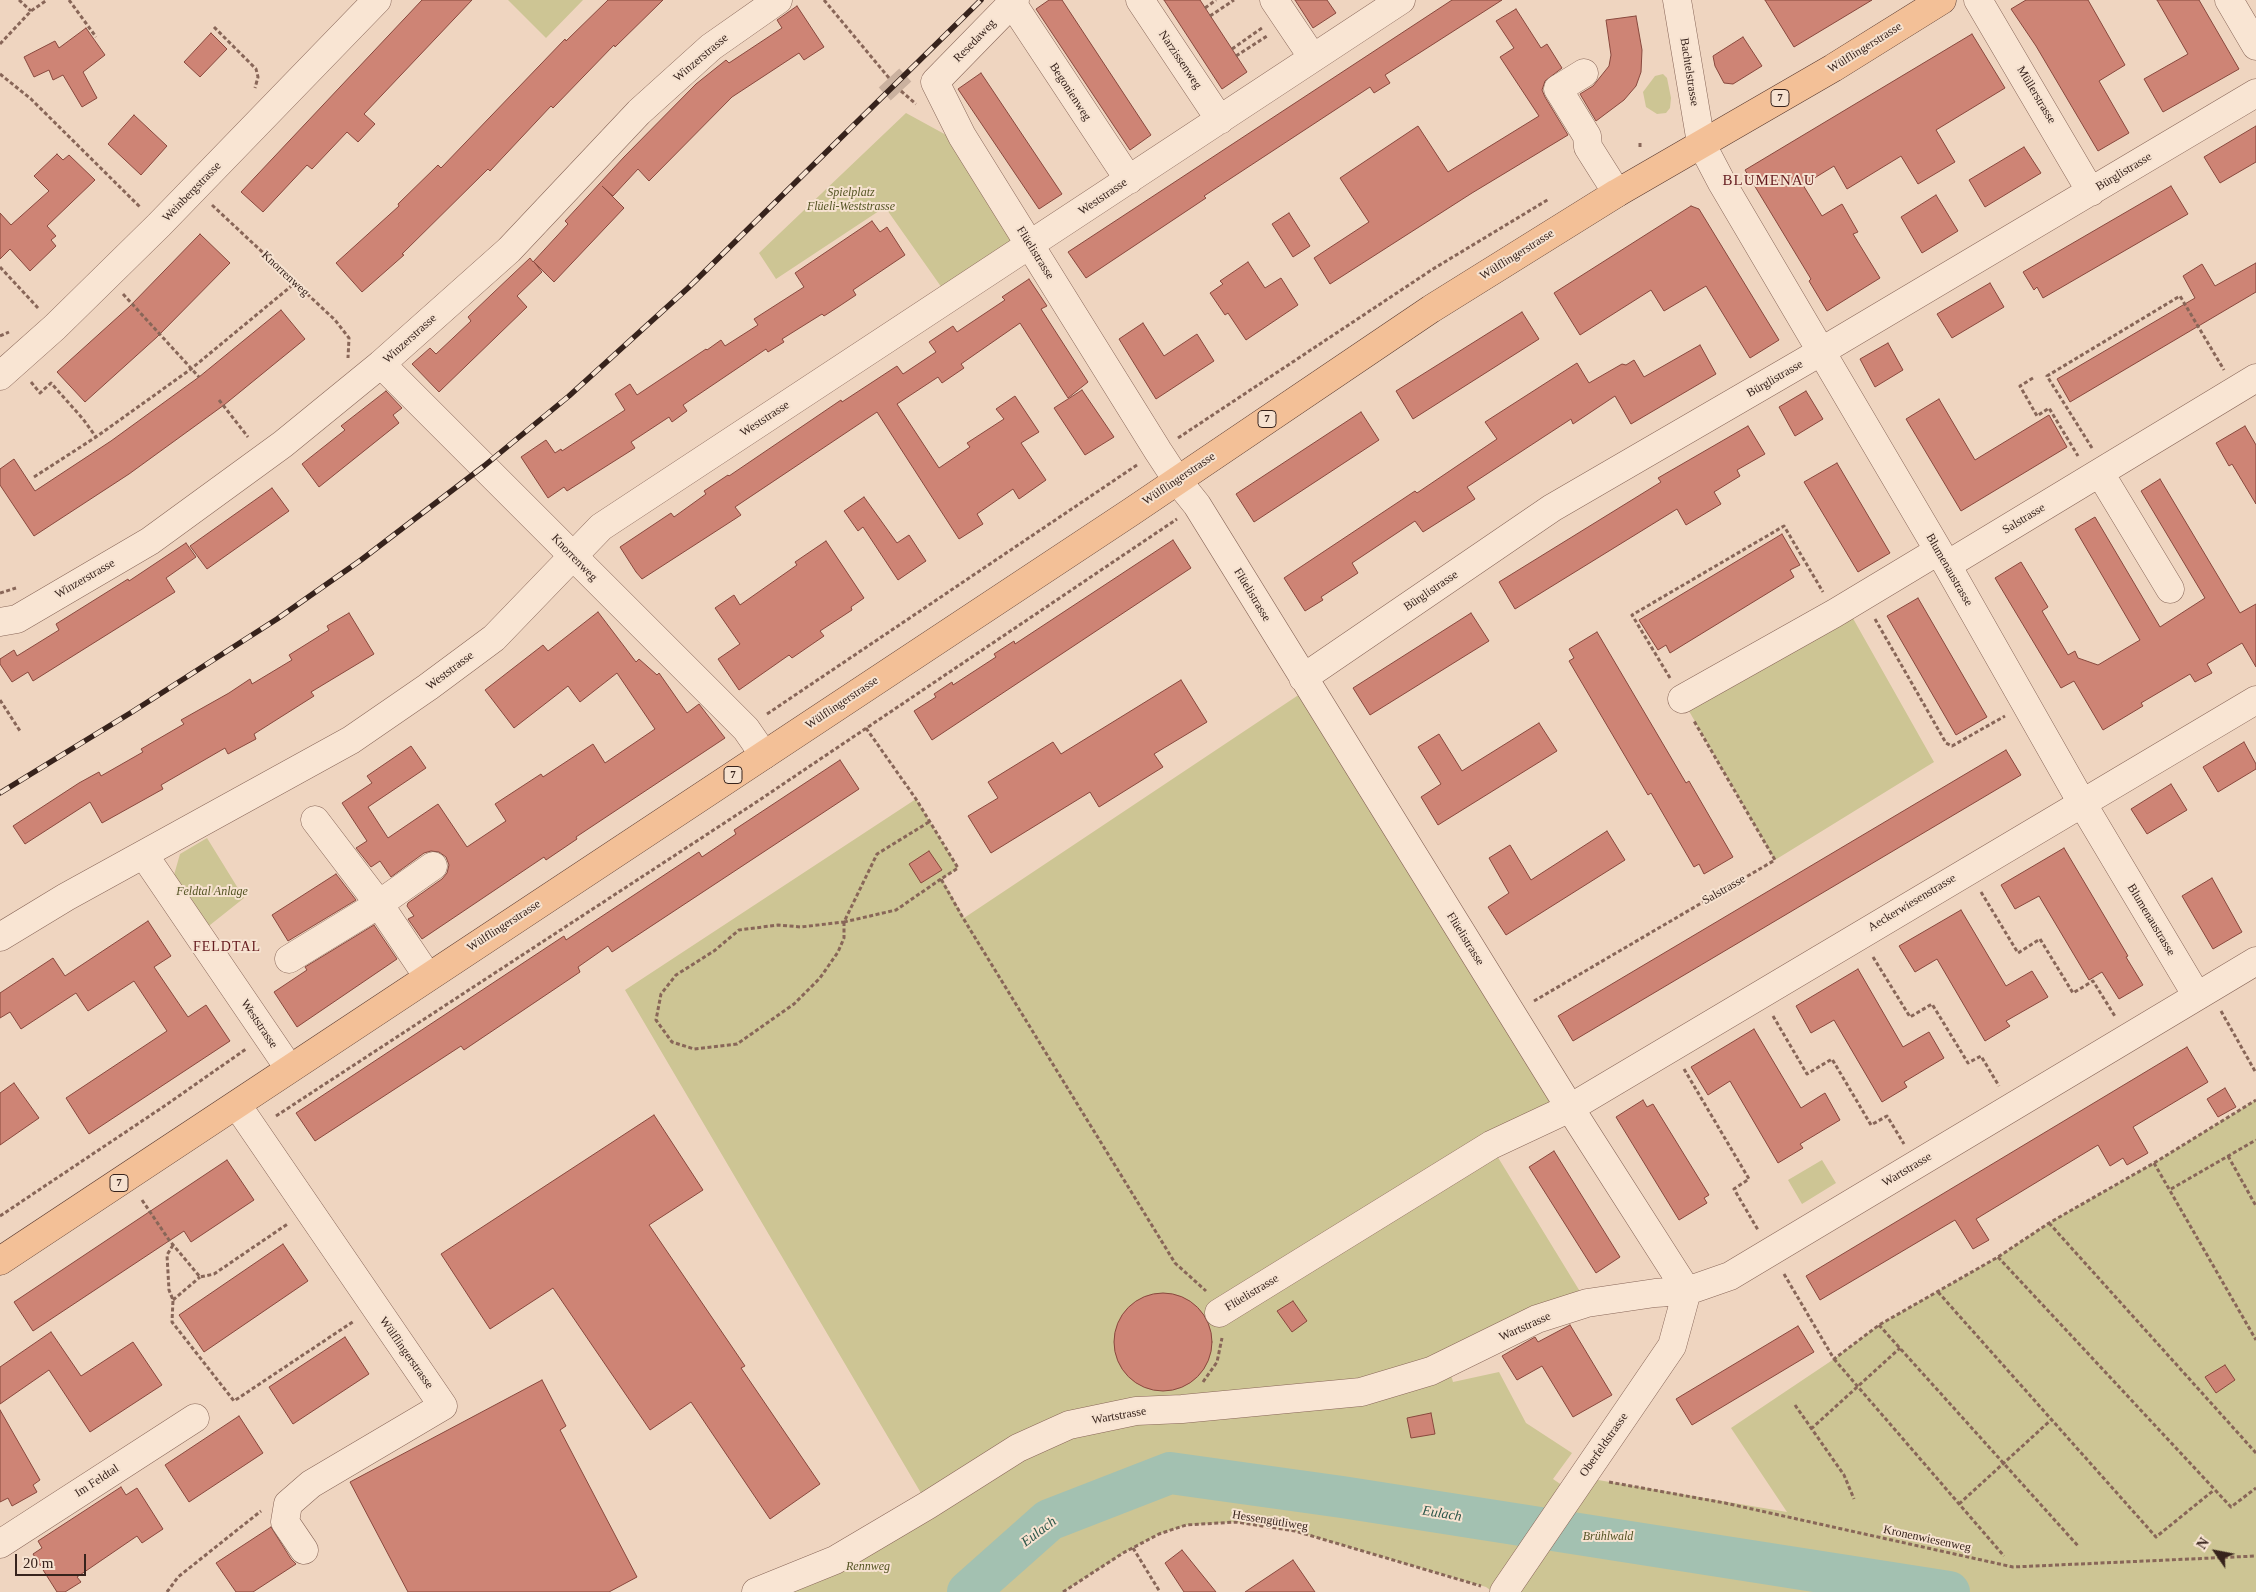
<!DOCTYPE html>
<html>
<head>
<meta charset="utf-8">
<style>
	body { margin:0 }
	#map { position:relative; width:2256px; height:1592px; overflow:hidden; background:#efd5c0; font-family:Georgia,serif }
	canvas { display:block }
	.north { position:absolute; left:2191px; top:1527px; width:50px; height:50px; -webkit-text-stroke:4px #f6e2d0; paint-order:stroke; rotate:303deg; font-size:14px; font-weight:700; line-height:20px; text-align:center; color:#37231c }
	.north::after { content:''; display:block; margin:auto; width:18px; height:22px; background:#37231c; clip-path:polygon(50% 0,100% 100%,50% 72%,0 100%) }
	.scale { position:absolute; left:15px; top:1554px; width:71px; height:22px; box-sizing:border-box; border:2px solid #37231c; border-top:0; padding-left:6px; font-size:15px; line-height:18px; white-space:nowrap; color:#37231c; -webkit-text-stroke:4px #f6e2d0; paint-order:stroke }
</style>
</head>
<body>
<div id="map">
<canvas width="2256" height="1592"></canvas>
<div class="north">N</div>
<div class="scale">20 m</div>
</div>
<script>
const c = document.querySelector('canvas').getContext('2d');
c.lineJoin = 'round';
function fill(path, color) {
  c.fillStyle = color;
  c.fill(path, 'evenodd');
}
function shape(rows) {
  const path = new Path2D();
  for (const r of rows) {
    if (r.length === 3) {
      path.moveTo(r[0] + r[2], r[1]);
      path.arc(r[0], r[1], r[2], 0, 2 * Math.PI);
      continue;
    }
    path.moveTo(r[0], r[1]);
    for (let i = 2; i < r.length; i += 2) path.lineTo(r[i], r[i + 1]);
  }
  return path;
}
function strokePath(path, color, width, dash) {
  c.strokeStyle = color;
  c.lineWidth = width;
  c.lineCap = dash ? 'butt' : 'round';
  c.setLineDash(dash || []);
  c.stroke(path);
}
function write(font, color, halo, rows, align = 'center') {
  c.font = font + ' Georgia,serif';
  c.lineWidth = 4;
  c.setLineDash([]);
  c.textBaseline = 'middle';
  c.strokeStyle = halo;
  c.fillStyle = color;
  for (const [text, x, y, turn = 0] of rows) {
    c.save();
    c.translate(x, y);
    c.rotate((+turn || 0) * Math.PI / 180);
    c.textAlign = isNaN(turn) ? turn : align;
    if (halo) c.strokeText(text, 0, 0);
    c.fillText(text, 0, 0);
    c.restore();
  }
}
fill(shape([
	[508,0,583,0,546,38],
	[1663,74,1667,78,1671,98,1670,108,1666,113,1657,114,1646,107,1643,92,1655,76],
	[906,113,959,142,1015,231,1011,244,942,288,885,207,776,279,759,253],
	[1846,606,1934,762,1775,860,1682,699],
	[1309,688,1562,1095,1491,1146,1587,1303,1431,1371,1069,1425,928,1505,625,990,916,799,958,868,942,879,964,918],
	[207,838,244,898,205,929,174,875,180,854],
	[2256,1100,2256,1592,1493,1592,1486,1587,1295,1531,1236,1522,1186,1525,1159,1534,1123,1553,1063,1592,756,1592,1069,1433,1450,1371,1453,1382,1499,1372,1526,1423,1572,1453,1553,1479,1572,1492,1598,1480,1787,1512,1731,1428,1834,1359,1879,1325,1998,1257,2049,1223,2154,1163],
	[1822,1160,1836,1183,1802,1204,1788,1180]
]), '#cdc594');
strokePath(shape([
	[1508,1523,1520,1508]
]), '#6a8f7d', 7);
strokePath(shape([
	[968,1592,1049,1520,1170,1473,1342,1497,1949,1592]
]), '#a3c1b1', 42);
const building = shape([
	[422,0,472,0,364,114,375,124,358,142,347,132,312,169,307,165,263,212,241,192,422,0],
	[608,0,663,0,615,47,614,45,553,108,551,106,490,171,488,169,402,254,404,255,362,292,336,263,399,206,398,204,438,165,441,168,565,39,566,41,608,0],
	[1049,0,1062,0,1151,135,1130,150,1036,9,1049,0],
	[1164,0,1200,0,1247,72,1222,89,1164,0],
	[1295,0,1327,0,1336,13,1313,28,1295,0],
	[1452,0,1502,0,1385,75,1390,83,1374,93,1370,87,1204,196,1206,198,1086,278,1068,252,1452,0],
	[1765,0,1872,0,1794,47,1765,0],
	[2026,0,2088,0,2125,65,2099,81,2129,133,2098,151,2036,46,2011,9,2026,0],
	[2157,0,2199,0,2239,69,2163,112,2144,79,2188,54,2157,0],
	[797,6,824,47,804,60,799,53,732,97,649,181,638,169,613,196,602,186,624,208,554,282,534,262,542,272,517,296,527,307,439,392,412,364,430,348,436,354,471,321,468,317,492,294,530,258,533,262,568,224,565,221,624,157,696,84,726,60,729,63,782,28,777,20,797,6],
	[1516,9,1541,48,1547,44,1562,68,1545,81,1542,90,1545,97,1568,135,1472,193,1330,284,1314,258,1369,222,1340,178,1418,126,1448,172,1539,116,1500,57,1514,48,1496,21,1516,9],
	[1636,16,1642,50,1641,72,1636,86,1624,100,1596,121,1580,94,1593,86,1609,66,1611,55,1606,20,1636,16],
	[86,28,105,55,83,72,97,98,82,107,63,75,53,80,49,70,34,77,24,57,55,41,59,48,86,28],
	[211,33,227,49,200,77,184,62,211,33],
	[1972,34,2005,88,1936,130,1955,162,1918,184,1901,156,1847,189,1834,166,1803,185,1822,216,1842,204,1858,232,1853,234,1880,278,1827,311,1809,281,1811,279,1745,170,1972,34],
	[1743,37,1762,66,1733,84,1724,83,1715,66,1713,56,1743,37],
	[981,73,1062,194,1039,209,958,89,981,73],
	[134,115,167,146,141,175,108,144,134,115],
	[2256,126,2256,162,2220,183,2204,157,2256,126],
	[2024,147,2041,173,1985,207,1969,180,2024,147],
	[57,154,63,160,69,155,95,180,47,226,56,236,51,240,56,246,30,271,10,249,0,259,0,213,11,225,49,191,34,176,57,154],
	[2171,186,2188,214,2043,298,2037,287,2034,290,2023,272,2171,186],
	[1936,195,1958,231,1922,253,1901,217,1936,195],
	[1691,206,1699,209,1779,340,1750,358,1706,286,1664,311,1651,290,1580,335,1554,293,1691,206],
	[1289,213,1310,246,1293,257,1272,224,1289,213],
	[872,221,880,232,887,227,905,255,853,290,856,295,838,307,824,316,822,314,782,339,784,342,768,352,766,349,683,405,687,411,672,422,669,417,631,442,635,448,567,491,564,487,548,498,521,457,546,440,555,453,561,449,562,451,625,410,615,394,630,384,637,395,706,349,707,350,721,340,725,346,758,325,754,319,804,287,795,273,872,221],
	[200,234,230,263,157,337,85,402,57,372,130,306,200,234],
	[1248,262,1265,288,1281,278,1298,305,1246,340,1228,313,1225,315,1210,293,1223,284,1220,281,1248,262],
	[2256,263,2256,292,2070,402,2057,379,2195,298,2183,276,2202,264,2215,286,2256,263],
	[1029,279,1047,306,1041,309,1088,382,1068,398,1020,323,961,364,964,368,942,383,938,377,897,404,939,468,970,447,967,443,1004,419,996,409,1015,396,1039,432,1021,443,1046,480,1019,499,1013,489,977,514,983,524,959,539,877,412,735,507,741,515,642,579,636,572,620,547,671,513,674,517,706,494,704,491,728,475,729,476,841,400,842,402,897,366,903,374,936,352,929,342,953,326,957,332,1005,300,1002,297,1029,279],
	[1990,283,2004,307,1952,338,1937,314,1990,283],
	[281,310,305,339,224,405,129,474,34,536,0,485,0,469,14,459,35,491,111,441,199,377,281,310],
	[1522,312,1539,339,1413,419,1396,391,1522,312],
	[1143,323,1164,356,1197,334,1214,361,1156,399,1119,339,1143,323],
	[1888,343,1903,370,1875,387,1860,359,1888,343],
	[1700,345,1716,374,1631,424,1615,396,1573,424,1571,419,1467,487,1475,499,1423,532,1415,521,1352,563,1358,573,1321,597,1323,600,1305,611,1284,578,1415,491,1417,493,1497,439,1485,422,1577,363,1589,383,1622,364,1626,365,1634,360,1644,377,1700,345],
	[1082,390,1114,437,1085,455,1054,408,1082,390],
	[386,391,402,408,393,415,399,423,319,487,302,464,345,430,341,426,386,391],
	[1806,391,1823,419,1795,436,1779,407,1806,391],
	[1939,399,1975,460,2049,415,2067,447,1961,511,1906,419,1939,399],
	[1361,412,1379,440,1254,522,1236,494,1361,412],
	[1748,426,1765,454,1737,470,1740,476,1714,492,1721,504,1686,525,1677,509,1515,609,1499,582,1661,482,1658,478,1748,426],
	[2245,426,2256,445,2256,504,2232,464,2229,466,2216,443,2245,426],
	[1837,463,1890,553,1858,572,1804,482,1837,463],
	[2160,479,2240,613,2256,604,2256,667,2242,643,2207,664,2212,673,2195,682,2190,674,2141,703,2143,706,2103,730,2074,681,2061,688,1995,578,2021,562,2048,607,2042,611,2068,655,2075,651,2078,658,2098,665,2140,640,2075,529,2095,517,2160,627,2205,598,2141,491,2160,479],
	[272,488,289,511,207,569,190,546,272,488],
	[864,497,897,543,909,535,926,561,898,580,863,527,858,531,844,511,864,497],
	[1782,534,1800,565,1790,570,1794,577,1670,653,1666,645,1658,650,1639,620,1782,534],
	[1173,540,1191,568,932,740,914,711,936,697,934,694,952,682,953,685,996,657,994,654,1014,641,1015,644,1173,540],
	[826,541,864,598,851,607,852,610,820,631,824,636,792,658,789,655,739,690,718,659,740,644,715,608,734,595,740,605,797,565,795,562,826,541],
	[186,543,196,557,166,578,175,592,33,681,28,672,12,682,0,664,0,659,14,650,17,656,59,630,56,624,128,579,129,581,186,543],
	[1918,598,1987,717,1956,735,1887,616,1918,598],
	[598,612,636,662,639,659,657,675,659,673,687,713,699,704,725,738,576,837,577,839,546,860,544,857,422,939,408,919,414,916,407,906,408,903,442,879,447,873,449,865,446,857,439,852,431,851,424,853,391,877,380,861,371,867,356,848,367,841,342,803,372,783,367,776,411,746,426,768,368,807,388,838,438,804,467,847,506,821,495,804,541,774,543,777,593,744,605,763,655,729,617,673,580,702,568,686,514,728,485,690,543,645,548,651,598,612],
	[349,613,374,654,311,692,314,696,254,734,256,739,228,754,225,748,161,785,163,789,102,823,90,802,25,844,13,826,79,783,99,772,101,776,143,752,141,749,184,724,181,720,229,693,250,679,252,684,292,660,289,655,329,630,327,626,349,613],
	[1471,613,1489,641,1370,715,1353,688,1471,613],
	[1597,632,1686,783,1689,781,1733,857,1704,874,1699,864,1694,867,1651,793,1648,795,1569,661,1574,658,1569,649,1597,632],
	[1181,680,1207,722,1154,754,1163,767,1099,807,1090,792,991,853,968,816,998,798,988,782,1053,742,1061,754,1181,680],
	[1539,723,1557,751,1438,825,1421,797,1441,784,1418,747,1439,734,1462,771,1539,723],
	[2244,742,2256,764,2256,769,2218,792,2203,767,2244,742],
	[2006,750,2021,775,1573,1041,1558,1016,2006,750],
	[840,760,859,789,612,952,608,946,578,967,580,972,464,1050,461,1046,315,1141,296,1113,564,936,566,940,699,852,702,857,736,834,734,830,840,760],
	[2171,784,2187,810,2147,834,2131,809,2171,784],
	[1607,831,1625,860,1506,935,1488,907,1509,893,1489,858,1510,845,1531,880,1607,831],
	[2064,848,2128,956,2126,957,2143,985,2119,999,2102,972,2089,980,2039,896,2015,909,2001,885,2064,848],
	[929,851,942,870,921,883,909,864,929,851],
	[336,874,356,900,288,941,272,915,336,874],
	[2212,878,2242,932,2213,949,2182,896,2212,878],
	[1961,910,2006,986,2032,971,2048,997,2006,1021,2010,1026,1985,1041,1937,959,1915,972,1899,946,1961,910],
	[148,921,171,956,154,967,188,1017,206,1005,230,1041,89,1134,66,1098,167,1031,134,981,88,1011,76,993,21,1029,10,1012,0,1018,0,993,53,958,65,976,148,921],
	[374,925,397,959,297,1027,274,992,307,970,305,967,374,925],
	[1858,969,1903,1047,1929,1032,1944,1058,1904,1082,1907,1087,1882,1102,1834,1020,1811,1033,1796,1006,1858,969],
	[1754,1029,1801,1108,1825,1093,1840,1120,1800,1144,1803,1148,1778,1163,1730,1081,1708,1095,1691,1067,1754,1029],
	[2187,1047,2208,1082,2133,1127,2148,1153,2127,1165,2123,1158,2110,1166,2098,1145,1976,1219,1989,1240,1973,1249,1955,1220,1820,1300,1806,1276,2187,1047],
	[14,1083,39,1118,0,1145,0,1093,14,1083],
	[2225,1088,2236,1107,2218,1117,2207,1099,2225,1088],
	[1643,1100,1647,1107,1653,1104,1709,1195,1704,1198,1707,1203,1679,1220,1616,1117,1643,1100],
	[654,1115,703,1190,649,1225,745,1366,741,1368,820,1484,770,1519,691,1402,650,1430,553,1288,490,1329,441,1254,654,1115],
	[1554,1151,1620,1257,1596,1273,1529,1167,1554,1151],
	[227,1160,254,1200,191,1242,184,1231,33,1331,14,1302,227,1160],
	[283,1244,308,1281,204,1352,179,1315,283,1244],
	[1163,1342,49],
	[1293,1301,1307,1321,1292,1332,1277,1311,1293,1301],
	[1570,1325,1612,1395,1573,1417,1542,1366,1517,1380,1502,1356,1535,1337,1538,1342,1570,1325],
	[1798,1326,1814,1352,1692,1425,1676,1399,1798,1326],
	[51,1332,81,1376,133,1342,162,1385,90,1432,49,1370,0,1404,0,1367,51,1332],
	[345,1337,369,1374,293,1424,269,1387,345,1337],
	[2225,1365,2235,1380,2216,1393,2205,1377,2225,1365],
	[542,1380,566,1426,560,1430,637,1577,609,1592,408,1592,350,1482,542,1380],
	[0,1410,40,1480,33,1485,37,1492,12,1506,8,1498,0,1502,0,1410],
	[1431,1413,1435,1434,1411,1438,1407,1418,1431,1413],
	[239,1416,263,1453,189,1502,165,1465,239,1416],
	[121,1487,126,1495,137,1488,163,1529,142,1543,137,1536,77,1577,81,1582,65,1592,57,1592,33,1554,42,1548,38,1541,121,1487],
	[271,1527,291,1559,296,1564,253,1592,236,1592,216,1563,271,1527],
	[1182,1550,1216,1592,1184,1592,1165,1563,1182,1550],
	[1293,1560,1315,1592,1245,1592,1293,1560]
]);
fill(building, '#ce8475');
strokePath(building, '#88483d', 1);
strokePath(shape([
	[889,78,901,91]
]), '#cab19f', 28, [28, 14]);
const minor = shape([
	[1015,0,935,82,962,136,1158,451,1177,480,1197,505,1570,1108,1687,1291],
	[1140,0,1220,120],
	[1274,0,1313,58],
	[1677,0,1701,143,1722,183,1947,565,2082,803,2197,996],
	[1978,0,2091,192],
	[2229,0,2256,46],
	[1012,3,1129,180],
	[1584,73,1558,89,1587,136,1588,147,1617,193],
	[381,364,746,729,764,755],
	[0,376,55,327,159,225,377,0],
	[2100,473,2170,589],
	[1947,565,2256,378],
	[0,622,17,619,150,541,283,444,381,364,509,250,639,112,711,47,778,0],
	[1303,678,1552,508,1805,361,2256,93],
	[1682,699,1835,613,1938,551],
	[315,820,379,904,428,977],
	[144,855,289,1068],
	[0,937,66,897,351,740,428,687,494,638,601,527,1401,0],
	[289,959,379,904,433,866],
	[237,1105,443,1406,311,1484,288,1504,285,1522,304,1550],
	[1219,1313,1491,1145,1570,1108,2256,700],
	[0,1544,195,1418],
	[756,1592,835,1560,928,1505,1018,1448,1069,1425,1136,1411,1182,1409,1361,1392,1431,1371,1537,1319,1587,1303,1655,1293,1687,1291,1730,1276,2256,961],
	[1504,1592,1672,1346,1687,1291]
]);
const major = shape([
	[0,1261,1131,512,1431,309,1617,193,1833,68,1942,0]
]);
strokePath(minor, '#886658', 29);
strokePath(major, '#55352c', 29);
strokePath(shape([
	[19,0,31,11],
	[69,0,96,37],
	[824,0,889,78],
	[1205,8,1216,0],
	[1210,16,1234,0],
	[214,27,256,69,258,77,255,88],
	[0,44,31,11,47,0],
	[1232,49,1262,28],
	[1236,56,1267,36],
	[0,74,31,99,141,208],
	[901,91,916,104],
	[1640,147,1640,143],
	[212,205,335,320,349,338,348,358],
	[0,267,38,308],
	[123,294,199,377],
	[0,336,9,332],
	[2033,378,2020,386,2037,416,2049,408,2078,456],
	[31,382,40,393,51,383,83,419,96,437],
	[219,400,248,437],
	[1178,438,1433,269,1549,199],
	[2092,448,2047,376,2180,296,2224,370],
	[34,477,96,437,191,369,295,283],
	[0,593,16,588],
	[1875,619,1946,743,1952,746,2005,716],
	[1670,678,1632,615,1784,526,1823,592],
	[0,700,20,731],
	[767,714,1137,465],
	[866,728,916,799,958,868,941,879,963,918,1175,1263,1206,1291],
	[929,822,877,854,844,922,896,910,941,879],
	[1981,892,2018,953,2040,939,2073,993,2093,981,2116,1018],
	[844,922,844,938,838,952,820,978,794,1004,737,1044,694,1049,672,1042,656,1020,661,994,676,975,714,951,739,930,778,925,801,927,844,922],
	[1873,957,1910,1017,1932,1004,1968,1063,1981,1056,1999,1086],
	[1534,1001,1775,860,1694,721],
	[2221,1011,2256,1073],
	[1773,1016,1807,1074,1832,1059,1871,1125,1887,1116,1904,1144],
	[1684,1069,1749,1179,1734,1189,1758,1230],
	[276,1116,758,801,1177,519],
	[2228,1156,2256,1206],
	[2154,1163,2256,1340],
	[2171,1189,2256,1140],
	[142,1200,169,1240,200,1277,214,1274,289,1223],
	[0,1216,163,1107,246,1049],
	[2049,1223,2256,1453],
	[173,1245,167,1255,169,1290,173,1300,172,1322,234,1401,354,1321],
	[1998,1257,2231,1507,2256,1488],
	[1784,1274,1834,1359,1879,1325,1998,1257,2049,1223,2154,1163,2256,1100],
	[1938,1292,2156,1537,2214,1490],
	[173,1300,200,1277],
	[1879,1325,2079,1547],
	[1834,1359,2004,1556],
	[1203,1382,1217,1362,1222,1338],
	[1795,1405,1844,1475,1854,1499],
	[1811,1429,1900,1348],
	[1609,1482,1725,1503,2013,1567,2256,1556],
	[1959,1504,2052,1419],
	[1133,1548,1160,1592],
	[167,1592,178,1577,261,1511],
	[1063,1592,1123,1553,1159,1534,1186,1525,1236,1522,1295,1531,1481,1586]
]), '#886658', 3, [4, 2.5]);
strokePath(minor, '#f9e5d3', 28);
strokePath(major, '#f3c097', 28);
const rail = shape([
	[0,793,132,712,277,619,361,560,484,466,569,396,688,288,981,0]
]);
strokePath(rail, '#37231c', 5.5);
strokePath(rail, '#f6e2d0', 4, [11]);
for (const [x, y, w] of [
	[1780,98,18],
	[1267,419,18],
	[733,775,18],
	[119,1183,18]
]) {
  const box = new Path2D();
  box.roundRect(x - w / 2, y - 8.5, w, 17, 4);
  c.fillStyle = '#f6e2d0';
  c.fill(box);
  strokePath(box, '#37231c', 1);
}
write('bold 11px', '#37231c', null, [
	["7",1780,98],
	["7",1267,419],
	["7",733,775],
	["7",119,1183]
]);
write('12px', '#37231c', '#f6e2d0', [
	["Resedaweg",975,41,-46],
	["Wülflingerstrasse",1865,48,-32],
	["Winzerstrasse",701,58,-40],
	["Narzissenweg",1180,60,56],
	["Bachtelstrasse",1689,72,81],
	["Begonienweg",1070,92,57],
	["Müllerstrasse",2036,95,59],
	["Bürglistrasse",2124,172,-31],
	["Weinbergstrasse",192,192,-46],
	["Weststrasse",1103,197,-34],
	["Flüelistrasse",1035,253,58],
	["Wülflingerstrasse",1517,255,-32],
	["Knorrenweg",285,274,43],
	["Winzerstrasse",410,339,-42],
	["Bürglistrasse",1775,379,-30],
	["Weststrasse",765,419,-33],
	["Wülflingerstrasse",1179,479,-34],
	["Salstrasse",2024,519,-31],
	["Knorrenweg",574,558,46],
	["Blumenaustrasse",1949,570,60],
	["Winzerstrasse",85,579,-30],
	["Bürglistrasse",1431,591,-34],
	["Flüelistrasse",1252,595,59],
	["Weststrasse",450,671,-37],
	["Wülflingerstrasse",842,703,-34],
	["Salstrasse",1724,890,-30],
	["Aeckerwiesenstrasse",1912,903,-31],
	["Blumenaustrasse",2151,920,59],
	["Wülflingerstrasse",504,926,-33],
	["Flüelistrasse",1465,939,58],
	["Weststrasse",259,1024,56],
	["Wartstrasse",1907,1170,-31],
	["Flüelistrasse",1252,1293,-31],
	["Wartstrasse",1525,1327,-24],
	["Wülflingerstrasse",406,1353,55],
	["Wartstrasse",1119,1416,-10],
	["Oberfeldstrasse",1604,1445,-55],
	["Im Feldtal",97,1481,-33],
	["Hessengütliweg",1270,1521,9],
	["Kronenwiesenweg",1927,1539,12]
]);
write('italic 12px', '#545423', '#f6e2d0', [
	["Spielplatz",851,193],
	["Flüeli-Weststrasse",851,207],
	["Feldtal Anlage",212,892],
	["Brühlwald",1608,1537],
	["Rennweg",868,1567]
]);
c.letterSpacing = '1px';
write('14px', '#651b1e', '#f6e2d0', [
	["FELDTAL",227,947]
]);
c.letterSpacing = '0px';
write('italic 14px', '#2b574a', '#f6e2d0', [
	["Eulach",1442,1514,9],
	["Eulach",1039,1532,-37]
]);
c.letterSpacing = '1px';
write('15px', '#651b1e', '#f6e2d0', [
	["BLUMENAU",1769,181]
]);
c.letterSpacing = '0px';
</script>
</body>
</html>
